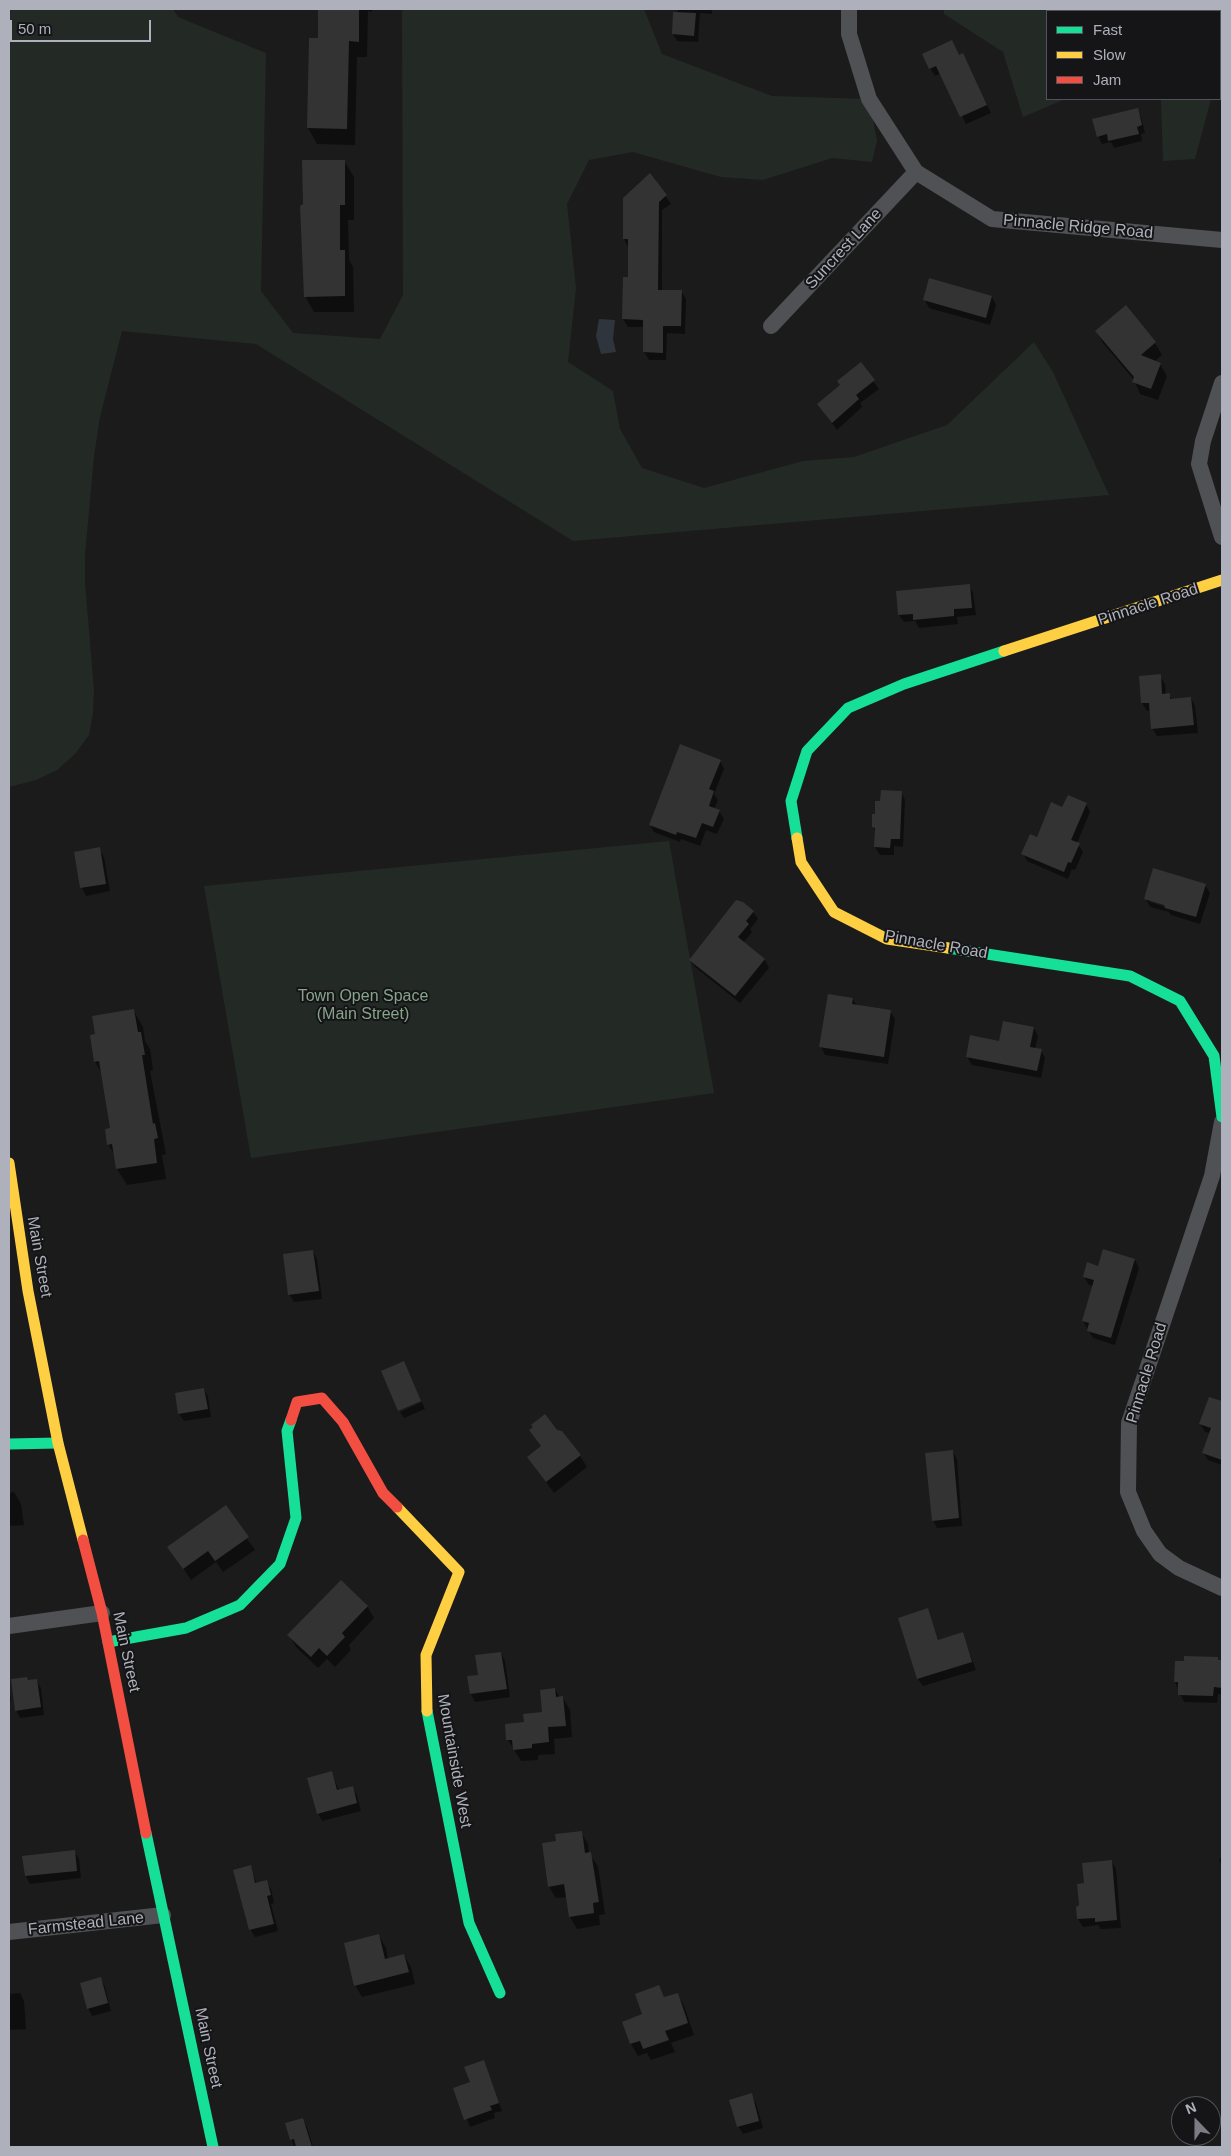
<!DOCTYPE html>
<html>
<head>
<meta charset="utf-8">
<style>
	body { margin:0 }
	#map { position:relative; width:1231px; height:2156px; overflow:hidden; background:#1b1b1b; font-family:Arial,sans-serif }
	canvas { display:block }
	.frame { position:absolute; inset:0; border:10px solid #aeb1bb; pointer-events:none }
	.legend { position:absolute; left:1046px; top:10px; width:175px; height:90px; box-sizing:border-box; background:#151517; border:1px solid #525359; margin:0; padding:6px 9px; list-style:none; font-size:15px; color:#aeb1bb }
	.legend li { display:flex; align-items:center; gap:10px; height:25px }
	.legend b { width:25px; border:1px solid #525359 }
	.north { position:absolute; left:1171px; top:2096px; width:50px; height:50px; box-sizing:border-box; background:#151517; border:1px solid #525359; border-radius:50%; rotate:338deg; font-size:14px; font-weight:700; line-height:20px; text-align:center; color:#aeb1bb }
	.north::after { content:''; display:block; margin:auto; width:18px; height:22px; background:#7b7c83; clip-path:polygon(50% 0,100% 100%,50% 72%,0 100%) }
	.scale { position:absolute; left:10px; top:20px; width:141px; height:22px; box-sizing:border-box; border:2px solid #aeb1bb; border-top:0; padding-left:6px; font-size:15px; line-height:18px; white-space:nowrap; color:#aeb1bb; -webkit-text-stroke:4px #151517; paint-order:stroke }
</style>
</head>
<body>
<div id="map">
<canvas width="1231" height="2156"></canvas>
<div class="frame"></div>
<ul class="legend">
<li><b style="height:6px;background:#16e098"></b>Fast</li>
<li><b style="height:6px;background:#ffcf43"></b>Slow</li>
<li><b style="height:6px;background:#f24e42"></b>Jam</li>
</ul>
<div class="north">N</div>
<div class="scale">50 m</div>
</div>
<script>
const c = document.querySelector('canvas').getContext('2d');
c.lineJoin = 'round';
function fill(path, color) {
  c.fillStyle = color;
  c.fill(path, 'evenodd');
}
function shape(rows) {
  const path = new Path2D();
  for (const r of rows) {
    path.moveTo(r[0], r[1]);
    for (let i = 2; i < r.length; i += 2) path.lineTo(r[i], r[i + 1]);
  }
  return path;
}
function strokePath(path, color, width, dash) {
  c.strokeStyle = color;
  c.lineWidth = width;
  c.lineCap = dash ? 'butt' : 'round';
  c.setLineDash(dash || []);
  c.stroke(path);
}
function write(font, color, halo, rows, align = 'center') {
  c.font = font + ' Arial,sans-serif';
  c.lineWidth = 4;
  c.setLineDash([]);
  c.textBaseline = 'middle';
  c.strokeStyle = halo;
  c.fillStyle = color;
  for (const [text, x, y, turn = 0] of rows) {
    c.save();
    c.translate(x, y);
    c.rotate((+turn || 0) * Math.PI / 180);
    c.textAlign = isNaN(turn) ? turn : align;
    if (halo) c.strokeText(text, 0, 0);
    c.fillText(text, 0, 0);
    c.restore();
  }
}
fill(shape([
	[9,9,173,9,178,17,266,53,261,291,293,333,380,339,403,295,402,9,644,9,662,54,772,96,869,99,877,141,872,162,832,158,763,180,721,177,633,152,589,160,567,204,576,288,568,362,613,391,620,429,642,468,704,488,803,461,854,457,947,425,1034,342,1053,372,1109,495,573,541,256,344,122,331,100,417,94,456,85,555,85,583,94,690,93,713,89,735,75,754,57,770,36,780,9,787],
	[944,9,1188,9,1189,11,1047,11,1047,99,1065,99,1023,117,1003,52,944,14],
	[1161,99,1211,99,1195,159,1163,161],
	[669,841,714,1093,251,1158,204,886]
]), '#232a25');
fill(shape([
	[599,319,615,320,613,339,616,352,601,354,596,336]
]), '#2f353d');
fill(shape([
	[319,9,372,9,372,12,368,11,367,57,357,57,355,145,317,144,308,128,310,39,319,39],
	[678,9,712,9,712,14,700,13,698,42,677,41,673,34],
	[959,56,967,62,991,113,966,124,941,73,935,76,930,68],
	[1137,110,1141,117,1145,133,1141,134,1142,141,1114,148,1111,142,1102,144,1098,136],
	[344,161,354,177,354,220,348,220,349,260,353,267,354,312,314,312,305,296],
	[650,175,671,204,662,210,662,291,681,291,686,299,685,334,667,333,666,360,649,360,644,352,645,327,628,327,623,319,629,279,628,247,624,239,625,198],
	[992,297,996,305,990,325,929,308,925,300],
	[1125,307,1155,343,1162,355,1154,362,1160,364,1167,376,1158,400,1140,394,1134,380,1103,343,1096,331],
	[861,364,879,389,860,403,862,407,837,430,818,404,841,386],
	[969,585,973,593,976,615,957,617,958,624,919,628,915,621,904,622,899,615],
	[1160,676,1165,684,1166,695,1169,695,1172,700,1191,698,1195,706,1198,733,1157,736,1152,728,1151,711,1147,711,1142,703,1140,678],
	[720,761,724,769,714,794,718,800,714,809,719,811,724,819,717,834,706,830,700,846,681,839,680,842,654,832,650,825],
	[901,792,905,800,903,847,894,846,894,855,880,855,875,847,876,833,873,827,876,815,881,803],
	[1086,804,1090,812,1077,843,1083,852,1075,870,1072,869,1068,879,1027,861,1023,853,1037,838],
	[99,849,104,857,110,891,86,896,82,888,75,853],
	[1205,885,1210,893,1200,924,1171,915,1169,912,1150,907,1146,899],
	[1150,899,1171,905,1170,908,1150,902],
	[753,912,758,919,750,929,752,932,743,943,765,960,769,968,740,1003,695,967,690,960],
	[853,999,857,1006,890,1011,895,1019,888,1064,825,1055,821,1047],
	[134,1011,143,1027,145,1041,150,1049,153,1070,150,1071,166,1154,162,1155,166,1179,127,1185,117,1169,116,1157,108,1144,111,1129,103,1075,95,1062,97,1035],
	[1034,1028,1038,1036,1035,1049,1041,1050,1045,1058,1041,1078,972,1065,967,1057],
	[313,1251,317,1259,322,1299,294,1302,289,1294],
	[1135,1260,1139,1268,1115,1345,1093,1338,1083,1321,1093,1286,1089,1285,1084,1277,1099,1267],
	[204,1389,208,1397,211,1417,184,1421,179,1414],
	[1209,1398,1222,1403,1222,1465,1208,1460,1203,1452,1210,1433,1205,1432,1200,1424],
	[422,1402,425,1409,404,1418,400,1412],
	[531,1431,557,1431,580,1456,587,1467,554,1493,529,1458,542,1448],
	[953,1452,957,1459,962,1526,937,1528,933,1520],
	[14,1492,21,1504,24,1525,9,1526,9,1493],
	[225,1507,255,1550,223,1572,216,1562,191,1580,169,1547],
	[367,1606,374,1618,349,1645,351,1650,335,1667,327,1659,318,1668,296,1647,289,1635],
	[928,1610,939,1641,962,1634,976,1670,923,1686,918,1679,899,1619],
	[501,1653,505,1661,510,1697,475,1702,471,1694,469,1677,479,1676],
	[1217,1659,1219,1661,1222,1662,1222,1695,1218,1694,1217,1703,1184,1702,1175,1682],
	[36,1680,41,1688,44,1715,20,1718,16,1710,28,1681],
	[9,1684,11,1701,9,1702],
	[555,1689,560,1698,563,1698,570,1710,572,1737,554,1739,555,1754,538,1755,538,1760,521,1761,508,1740,525,1723,543,1713],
	[332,1773,339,1791,352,1787,357,1795,361,1811,322,1821,318,1813],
	[581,1832,588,1844,589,1854,598,1866,605,1914,599,1915,600,1925,577,1929,570,1917,567,1897,556,1898,549,1887,558,1842],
	[74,1851,79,1859,81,1878,30,1884,26,1876],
	[1222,1858,1222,1868,1219,1859],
	[1112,1862,1116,1869,1121,1928,1101,1929,1098,1925,1083,1927,1078,1919,1078,1908,1080,1905,1086,1885],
	[250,1867,257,1884,266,1882,271,1889,274,1903,271,1904,278,1931,255,1937,250,1929],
	[379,1936,386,1948,388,1959,404,1955,411,1967,415,1984,362,1997,355,1985],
	[101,1979,105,1987,111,2011,92,2016,88,2008],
	[659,1987,665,1998,678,1994,684,2006,694,2035,671,2043,675,2052,651,2060,647,2053,638,2056,631,2044,624,2022,643,2015],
	[20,1993,24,2001,26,2029,9,2030,9,1994],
	[483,2062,502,2111,494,2113,495,2118,470,2127,455,2089,471,2083],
	[751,2095,756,2103,763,2128,743,2134,738,2126],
	[302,2119,307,2127,313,2147,294,2147,287,2124]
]), '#0007');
fill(shape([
	[318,9,359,9,359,42,349,41,347,129,307,128,309,38,318,38],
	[673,12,696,13,694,36,672,34],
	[952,40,959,55,963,53,987,105,960,117,936,66,929,69,922,54],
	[1138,108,1142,125,1137,127,1139,134,1108,141,1107,134,1097,137,1092,119],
	[302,160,345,160,345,205,340,205,340,250,345,250,345,296,304,297,300,206,303,204],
	[650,173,667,195,659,202,658,290,682,290,681,326,663,326,663,353,643,352,643,320,622,319,623,277,628,277,628,239,623,239,623,198],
	[929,278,992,296,986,318,923,300],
	[1126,305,1156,342,1141,355,1161,363,1151,389,1132,382,1134,377,1095,331],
	[861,362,875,380,856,395,859,399,832,423,817,404,840,385,837,381],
	[970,584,972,608,954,609,954,616,913,620,913,614,898,615,896,591],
	[1161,674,1162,694,1170,693,1170,699,1191,697,1194,725,1151,729,1149,703,1141,703,1139,676],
	[680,744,721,760,709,789,714,791,709,806,720,810,713,827,702,823,696,838,677,832,676,835,649,825],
	[881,790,902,791,900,839,891,839,890,848,874,847,875,828,872,827,872,814,875,814,875,801,880,801],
	[1068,795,1087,803,1071,840,1080,843,1071,863,1068,862,1064,872,1021,854,1030,834,1037,837,1051,802,1062,807],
	[100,847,106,884,80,888,74,852],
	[1153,868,1206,884,1196,917,1165,908,1164,905,1144,899],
	[736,900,743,902,754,911,746,921,749,924,738,937,765,959,735,996,689,960],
	[828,994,853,998,852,1004,891,1010,884,1057,819,1047],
	[134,1009,138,1032,141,1032,145,1055,142,1055,153,1124,155,1123,158,1138,154,1139,157,1163,116,1169,112,1144,107,1145,105,1129,110,1128,99,1061,94,1062,90,1035,95,1034,92,1016],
	[1003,1021,1034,1027,1030,1047,1042,1049,1037,1071,966,1057,970,1035,999,1041],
	[1103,1249,1135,1259,1111,1338,1087,1331,1089,1323,1082,1321,1094,1280,1083,1277,1087,1262,1098,1266],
	[313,1250,319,1291,288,1295,283,1254],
	[404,1361,421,1401,398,1411,381,1371],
	[204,1388,208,1409,178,1414,175,1393],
	[1209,1397,1222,1401,1222,1460,1202,1453,1211,1428,1199,1424],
	[545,1414,557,1430,562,1431,581,1455,546,1482,527,1457,541,1446,529,1430,533,1427,531,1425],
	[953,1450,959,1518,932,1521,925,1453],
	[226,1505,249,1537,215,1561,208,1551,183,1569,167,1547],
	[341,1580,368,1606,342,1633,345,1637,327,1656,319,1648,311,1657,287,1635],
	[928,1608,938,1640,963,1632,972,1662,917,1679,898,1618],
	[501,1652,507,1689,470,1694,467,1676,478,1675,475,1655],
	[1184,1656,1218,1657,1218,1660,1222,1660,1222,1688,1214,1687,1213,1696,1178,1695,1178,1682,1174,1682,1175,1661,1184,1661],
	[27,1677,28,1680,37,1679,41,1707,15,1711,11,1679],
	[555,1688,556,1697,563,1696,566,1726,548,1727,549,1742,532,1744,532,1748,513,1750,512,1740,506,1740,505,1724,524,1722,523,1714,542,1712,540,1690],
	[332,1771,337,1790,353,1786,357,1803,317,1814,307,1778],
	[582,1831,585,1853,591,1852,599,1902,593,1903,594,1913,569,1917,564,1884,548,1887,542,1843,556,1841,555,1834],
	[75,1850,77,1871,25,1876,22,1856],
	[1112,1860,1117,1920,1095,1922,1095,1918,1077,1919,1076,1907,1079,1905,1077,1884,1084,1883,1082,1863],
	[251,1865,255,1883,267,1880,271,1895,267,1896,274,1924,249,1930,233,1870],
	[379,1934,385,1959,404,1954,409,1972,354,1986,344,1943],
	[101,1977,108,2003,87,2009,80,1983],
	[659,1985,664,1997,678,1993,688,2023,665,2031,669,2040,643,2049,640,2041,630,2044,622,2022,642,2014,635,1994],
	[484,2060,499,2103,490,2106,492,2110,464,2120,453,2088,470,2082,464,2067],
	[752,2093,759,2121,737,2127,729,2100],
	[303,2118,312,2147,296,2147,294,2139,290,2140,285,2123]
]), '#333334');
strokePath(shape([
	[849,9,849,34,869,99,916,172,992,219,1222,240],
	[771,326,916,172],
	[1222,383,1203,441,1199,464,1222,537],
	[1222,1122,1212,1176,1129,1423,1128,1492,1144,1531,1160,1554,1179,1568,1222,1588],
	[9,1626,102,1613],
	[9,1932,163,1915]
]), '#505154', 16);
strokePath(shape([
	[797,838,791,801,807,751,848,708,904,684,1004,651],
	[948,948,1130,976,1180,1001,1214,1056,1222,1117],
	[9,1444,58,1443],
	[108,1642,186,1628,240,1605,280,1564,296,1518,287,1431,291,1420],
	[427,1711,469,1923,500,1993],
	[146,1833,213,2147]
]), '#16e098', 11);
strokePath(shape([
	[1004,651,1222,580],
	[797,838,801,862,834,912,887,939,948,948],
	[9,1163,28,1291,58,1443,83,1540],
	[397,1507,459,1572,426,1655,427,1711]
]), '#ffcf43', 11);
strokePath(shape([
	[291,1420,297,1402,322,1398,343,1422,383,1493,397,1507],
	[83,1540,102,1613,146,1833]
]), '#f24e42', 11);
write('16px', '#aeb1bb', '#151517', [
	["Pinnacle Ridge Road",1078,227,5],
	["Suncrest Lane",844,249,-47],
	["Pinnacle Road",1148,605,-18],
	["Pinnacle Road",936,945,10],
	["Main Street",39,1257,80],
	["Pinnacle Road",1147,1373,-73],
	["Main Street",126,1652,78],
	["Mountainside West",454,1761,80],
	["Farmstead Lane",86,1924,-6],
	["Main Street",208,2048,78]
]);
write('16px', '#87a48a', '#151517', [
	["Town Open Space",363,997],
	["(Main Street)",363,1015]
]);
</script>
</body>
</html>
